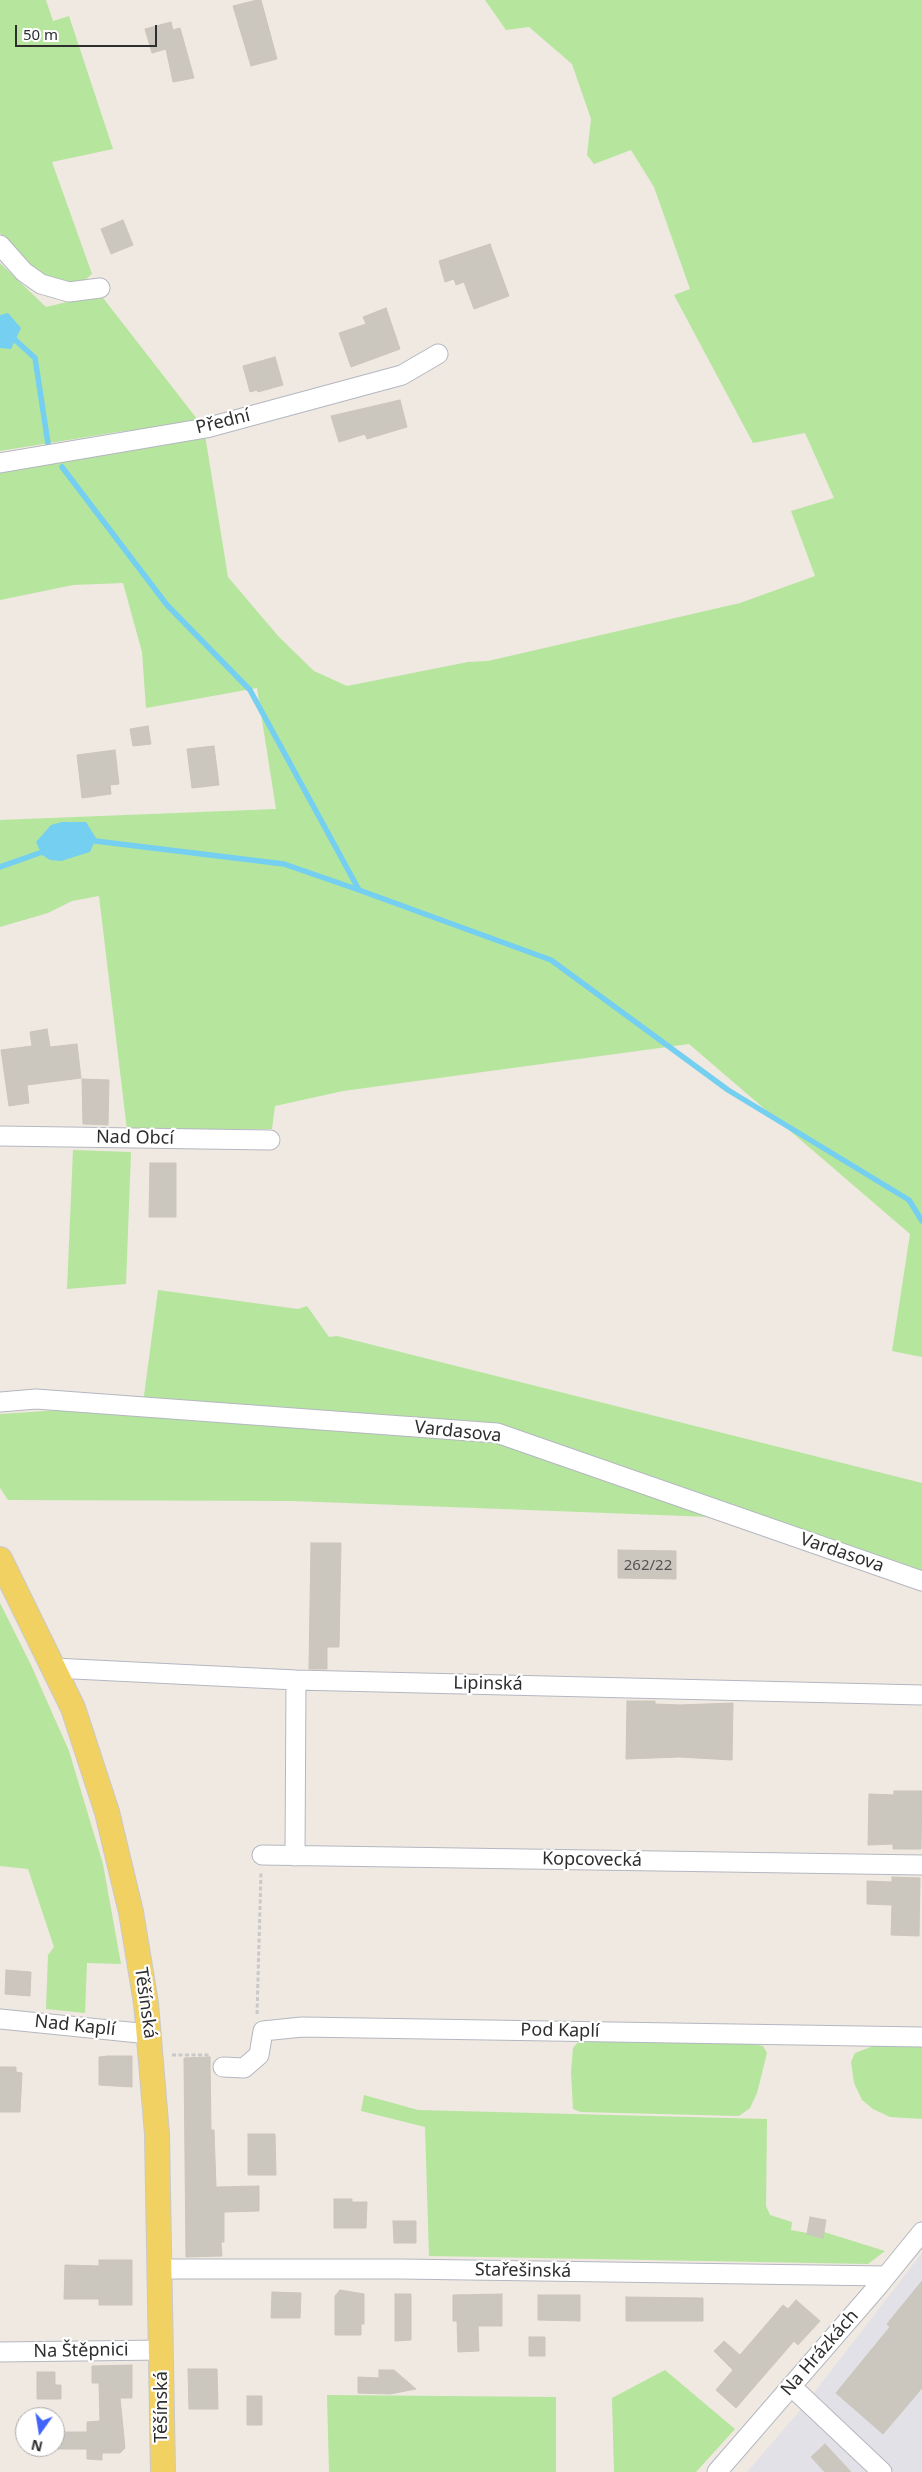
<!DOCTYPE html>
<html>
<head>
<meta charset="utf-8">
<style>
	body { margin:0 }
	#map { position:relative; width:922px; height:2472px; overflow:hidden; background:#efe9e1; font-family:"Noto Sans",sans-serif }
	canvas { display:block }
	.north { position:absolute; left:15px; top:2407px; width:50px; height:50px; box-sizing:border-box; background:#fff; border:1px solid #ababab; border-radius:50%; rotate:193deg; font-size:14px; font-weight:700; line-height:20px; text-align:center; color:#2e2e2e }
	.north::after { content:''; display:block; margin:auto; width:18px; height:22px; background:#4264fb; clip-path:polygon(50% 0,100% 100%,50% 72%,0 100%) }
	.scale { position:absolute; left:15px; top:25px; width:142px; height:22px; box-sizing:border-box; border:2px solid #2e2e2e; border-top:0; padding-left:6px; font-size:15px; line-height:18px; white-space:nowrap; color:#2e2e2e; -webkit-text-stroke:4px #fff; paint-order:stroke }
</style>
</head>
<body>
<div id="map">
<canvas width="922" height="2472"></canvas>
<div class="north">N</div>
<div class="scale">50 m</div>
</div>
<script>
const c = document.querySelector('canvas').getContext('2d');
c.lineJoin = 'round';
function fill(path, color) {
  c.fillStyle = color;
  c.fill(path, 'evenodd');
}
function shape(rows) {
  const path = new Path2D();
  for (const r of rows) {
    path.moveTo(r[0], r[1]);
    for (let i = 2; i < r.length; i += 2) path.lineTo(r[i], r[i + 1]);
  }
  return path;
}
function strokePath(path, color, width, dash) {
  c.strokeStyle = color;
  c.lineWidth = width;
  c.lineCap = dash ? 'butt' : 'round';
  c.setLineDash(dash || []);
  c.stroke(path);
}
function write(font, color, halo, rows, align = 'center') {
  c.font = font + ' "Noto Sans",sans-serif';
  c.lineWidth = 4.5;
  c.setLineDash([]);
  c.textBaseline = 'middle';
  c.strokeStyle = halo;
  c.fillStyle = color;
  for (const [text, x, y, turn = 0] of rows) {
    c.save();
    c.translate(x, y);
    c.rotate((+turn || 0) * Math.PI / 180);
    c.textAlign = isNaN(turn) ? turn : align;
    if (halo) c.strokeText(text, 0, 0);
    c.fillText(text, 0, 0);
    c.restore();
  }
}
fill(shape([
	[922,2253,922,2472,747,2472,803,2407]
]), '#e3e1e8');
fill(shape([
	[0,0,46,0,53,21,69,16,113,149,52,162,92,274,80,284,50,282,21,258,0,233],
	[485,0,922,0,922,1357,892,1351,910,1234,689,1044,343,1091,275,1106,272,1129,127,1130,99,896,72,901,48,913,0,927,0,820,276,809,257,688,146,708,142,652,123,583,73,585,0,600,0,468,205,435,228,577,279,637,314,671,347,686,468,662,488,661,740,603,815,576,791,511,834,498,805,433,753,443,674,295,690,289,654,187,631,150,594,164,587,155,591,119,572,64,529,27,506,30],
	[0,263,46,307,100,294,201,424,168,429,124,431,0,451],
	[73,1150,131,1152,126,1284,67,1289],
	[158,1290,298,1309,307,1306,329,1337,337,1336,922,1483,922,1574,737,1518,293,1501,8,1500,0,1488,0,1414,107,1407,142,1411],
	[0,1603,31,1665,69,1751,103,1864,121,1964,87,1963,85,2013,46,2009,48,1955,54,1947,28,1869,0,1866],
	[580,2040,748,2043,763,2046,767,2053,757,2093,750,2108,739,2116,581,2112,573,2109,571,2072,573,2048],
	[878,2044,922,2045,922,2119,890,2117,873,2109,862,2100,854,2083,851,2062,855,2053],
	[364,2095,418,2110,767,2119,766,2206,770,2215,792,2222,791,2230,823,2236,824,2232,885,2251,868,2264,429,2256,425,2127,361,2111],
	[665,2370,735,2429,696,2472,614,2472,612,2398],
	[327,2395,556,2397,556,2472,329,2472]
]), '#b6e59e');
fill(shape([
	[8,313,21,328,11,349,0,348,0,315],
	[62,822,86,822,96,838,90,852,61,861,50,860,42,855,36,842,51,825]
]), '#75cff0');
strokePath(shape([
	[0,326,35,358,49,450],
	[62,467,167,605,250,690,359,890,551,960,728,1090,909,1200,922,1221],
	[87,840,284,864,359,890],
	[0,867,48,850]
]), '#75cff0', 5.5);
const building = shape([
	[257,0,261,0,277,59,251,66,233,6,257,0],
	[171,22,173,30,180,28,194,78,173,82,166,49,152,53,145,29,171,22],
	[123,220,133,245,111,254,101,229,123,220],
	[490,244,509,296,474,309,464,282,456,285,454,279,445,282,439,261,490,244],
	[386,308,400,349,351,367,339,333,366,324,363,317,386,308],
	[275,357,283,385,258,392,257,390,250,392,243,366,275,357],
	[400,400,407,427,367,439,365,434,339,442,331,416,400,400],
	[148,726,151,744,133,746,130,729,148,726],
	[214,746,219,785,192,788,187,749,214,746],
	[115,750,119,784,110,785,111,794,82,798,77,755,115,750],
	[47,1029,50,1047,77,1044,81,1078,27,1085,29,1103,9,1106,1,1050,32,1046,30,1032,47,1029],
	[82,1079,109,1080,108,1125,83,1124,82,1079],
	[150,1163,176,1163,176,1217,149,1217,150,1163],
	[311,1543,341,1543,339,1647,327,1647,327,1669,309,1669,311,1543],
	[618,1550,676,1551,676,1579,618,1578,618,1550],
	[627,1701,655,1701,655,1704,680,1705,733,1703,732,1760,679,1757,626,1759,627,1701],
	[894,1791,922,1791,921,1849,893,1849,893,1844,868,1845,869,1794,894,1795,894,1791],
	[892,1877,920,1878,919,1936,891,1935,892,1905,867,1904,867,1881,892,1882,892,1877],
	[6,1970,31,1972,30,1996,5,1994,6,1970],
	[108,2056,132,2056,132,2087,99,2085,99,2057,108,2056],
	[210,2057,211,2130,214,2130,216,2187,259,2186,259,2211,224,2212,224,2242,221,2242,222,2256,186,2257,184,2058,210,2057],
	[0,2067,16,2067,16,2072,22,2073,20,2112,0,2112,0,2067],
	[248,2134,275,2134,276,2175,248,2175,248,2134],
	[334,2199,352,2199,352,2202,367,2202,366,2228,334,2228,334,2199],
	[810,2217,826,2220,823,2238,807,2234,810,2217],
	[393,2221,416,2221,416,2243,394,2243,393,2221],
	[99,2260,132,2260,132,2305,99,2305,99,2299,64,2299,65,2265,99,2266,99,2260],
	[922,2281,922,2388,883,2434,836,2393,890,2327,887,2324,922,2281],
	[340,2290,364,2294,364,2324,361,2324,361,2335,335,2335,335,2296,340,2290],
	[272,2292,301,2293,300,2318,271,2318,272,2292],
	[395,2294,411,2294,411,2340,395,2341,395,2294],
	[502,2294,502,2326,478,2326,479,2351,458,2352,457,2321,453,2321,453,2295,502,2294],
	[538,2295,580,2295,580,2321,538,2320,538,2295],
	[626,2297,703,2298,703,2321,626,2321,626,2297],
	[796,2300,820,2321,798,2345,794,2341,736,2408,716,2390,733,2370,714,2351,724,2341,740,2355,783,2305,788,2309,796,2300],
	[529,2337,545,2337,545,2356,529,2356,529,2337],
	[132,2365,132,2398,120,2398,125,2448,120,2453,102,2453,102,2460,87,2459,87,2449,55,2449,55,2432,87,2432,87,2422,100,2421,99,2383,92,2383,92,2366,132,2365],
	[188,2369,217,2369,218,2409,189,2409,188,2369],
	[379,2370,394,2370,416,2389,390,2394,358,2393,358,2377,379,2378,379,2370],
	[37,2372,55,2372,55,2385,61,2385,61,2399,37,2399,37,2372],
	[247,2396,262,2396,262,2425,247,2425,247,2396],
	[825,2444,851,2472,825,2472,811,2457,825,2444]
]);
fill(building, '#cbc7bf');
strokePath(building, '#cbc5ba', 1);
const minor = shape([
	[0,245,24,272,41,284,69,292,100,288],
	[0,463,206,428,402,375,438,354],
	[0,1136,270,1140],
	[0,1402,36,1399,497,1433,922,1581],
	[54,1668,296,1680,922,1695],
	[262,1855,922,1865],
	[295,1856,296,1680],
	[0,2019,149,2034],
	[223,2067,244,2068,259,2055,263,2031,302,2027,922,2037],
	[159,2269,400,2269,886,2276],
	[0,2352,162,2350],
	[791,2386,882,2472],
	[717,2472,879,2285,922,2232]
]);
const major = shape([
	[0,1559,73,1708,107,1812,131,1912,146,2003,157,2134,163,2472]
]);
strokePath(minor, '#b4b7c1', 21);
strokePath(major, '#c9c9c9', 26);
strokePath(shape([
	[257,2014,261,1872],
	[172,2055,209,2055]
]), '#c9c9c9', 3, [4, 2.5]);
strokePath(minor, '#fff', 19);
strokePath(major, '#f2d163', 24);
write('15px', '#555452', null, [
	["262/22",648,1566]
]);
write('18px', '#2e2e2e', '#fff', [
	["Přední",223,422,-14],
	["Nad Obcí",135,1138,1],
	["Vardasova",458,1432,6],
	["Vardasova",842,1553,19],
	["Lipinská",488,1684,1],
	["Kopcovecká",592,1860,1],
	["Těšínská",145,2003,82],
	["Nad Kaplí",75,2026,6],
	["Pod Kaplí",560,2031,1],
	["Stařešinská",523,2271,1],
	["Na Štěpnici",81,2351,-1],
	["Na Hrázkách",820,2353,-49],
	["Těšínská",162,2407,-90]
]);
</script>
</body>
</html>
